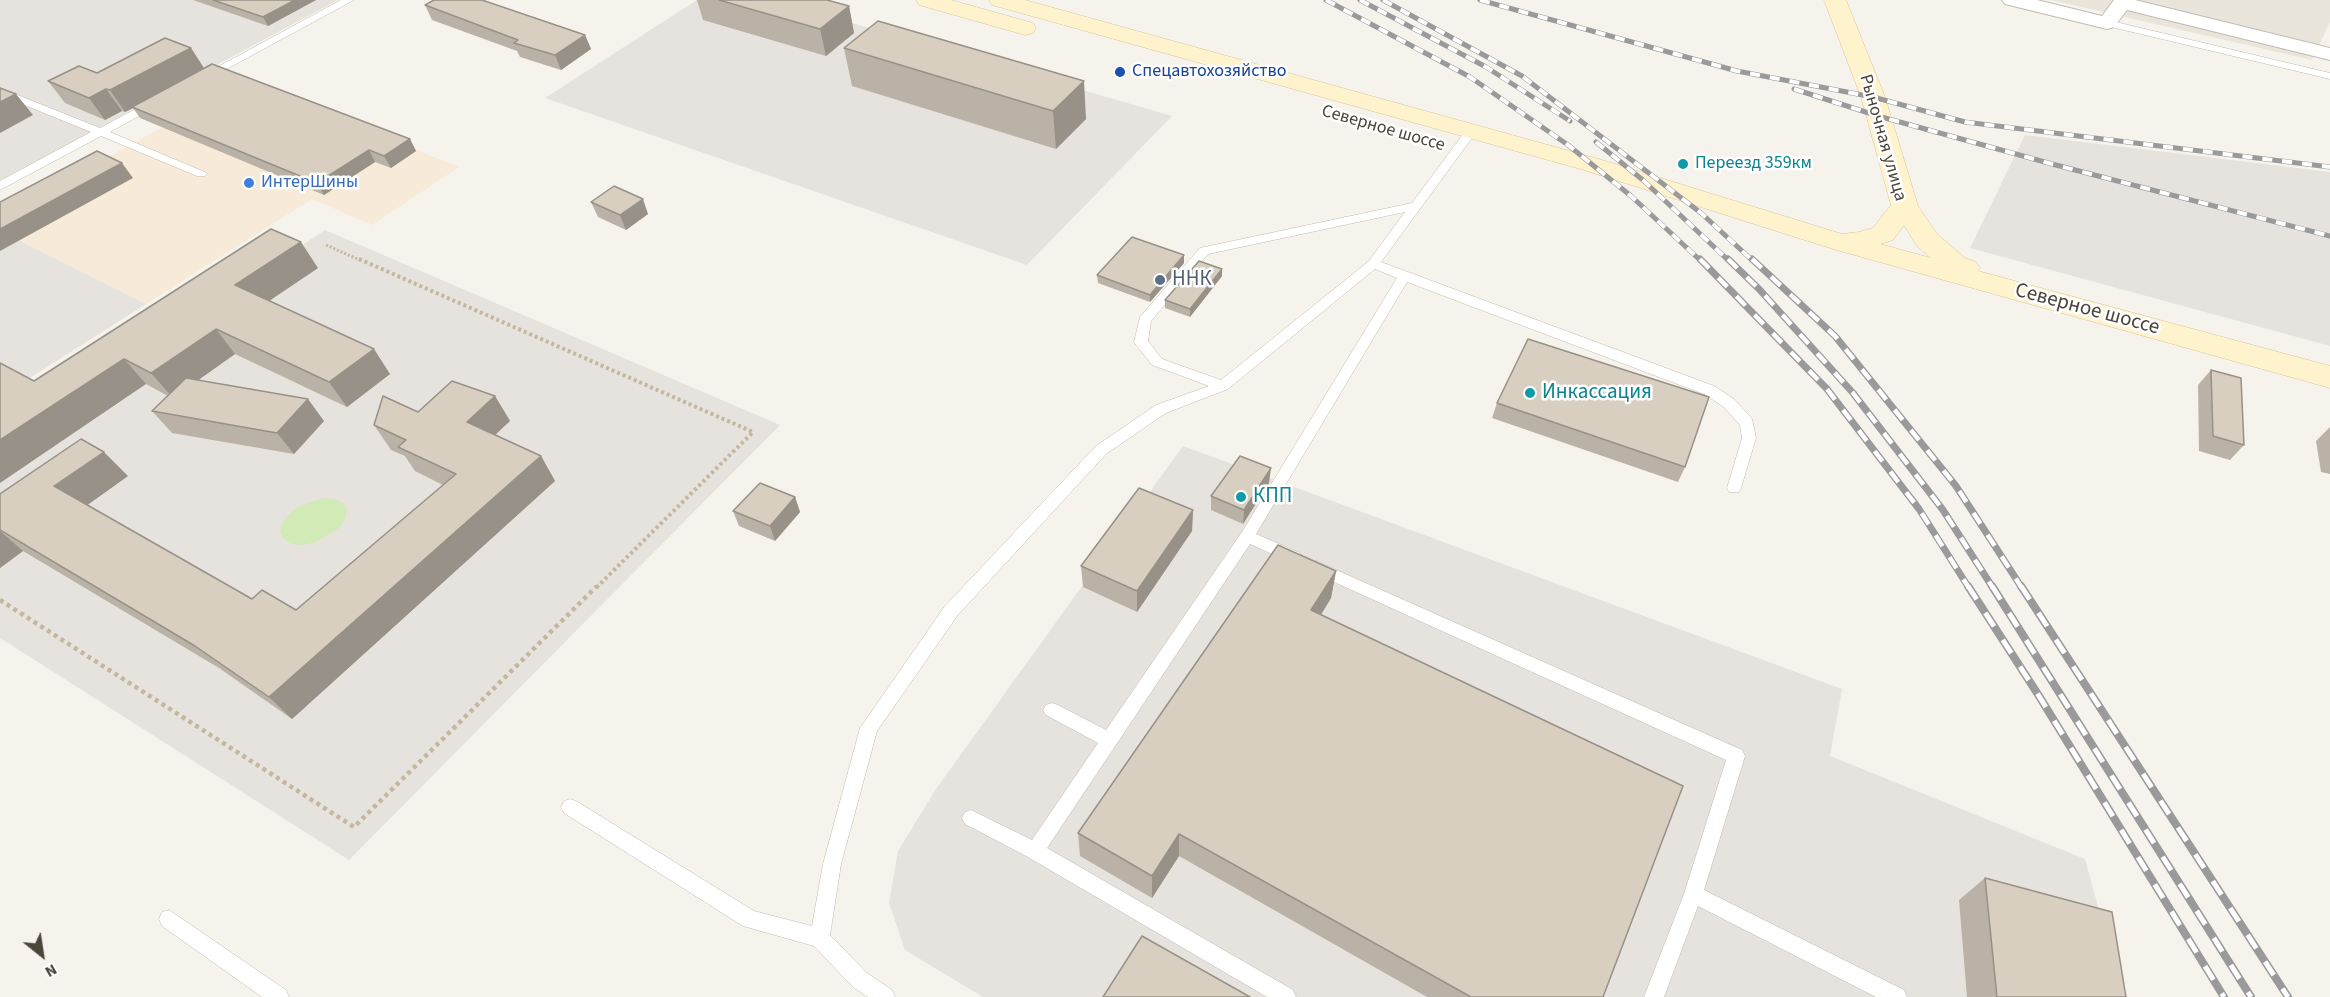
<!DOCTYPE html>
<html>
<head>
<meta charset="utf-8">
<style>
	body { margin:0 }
	#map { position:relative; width:2330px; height:997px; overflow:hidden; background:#f6f3ec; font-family:"Source Sans 3",sans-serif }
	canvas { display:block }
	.north { position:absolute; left:12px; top:925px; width:60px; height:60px; -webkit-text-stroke:4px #fff; paint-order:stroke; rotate:150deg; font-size:16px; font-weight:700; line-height:24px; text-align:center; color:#4b4439 }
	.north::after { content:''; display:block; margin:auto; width:21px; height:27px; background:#4b4439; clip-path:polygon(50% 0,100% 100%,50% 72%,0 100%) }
</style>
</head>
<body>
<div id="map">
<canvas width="2330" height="997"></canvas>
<div class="north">N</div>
</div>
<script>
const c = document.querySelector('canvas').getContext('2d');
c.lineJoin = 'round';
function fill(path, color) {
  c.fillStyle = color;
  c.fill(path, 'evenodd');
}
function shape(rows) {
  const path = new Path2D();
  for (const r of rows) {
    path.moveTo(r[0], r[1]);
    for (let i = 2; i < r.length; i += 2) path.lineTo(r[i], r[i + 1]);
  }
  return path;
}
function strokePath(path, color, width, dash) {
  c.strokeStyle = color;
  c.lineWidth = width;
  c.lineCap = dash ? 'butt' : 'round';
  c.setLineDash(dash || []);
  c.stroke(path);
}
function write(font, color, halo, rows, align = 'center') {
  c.font = font + ' "Source Sans 3",sans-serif';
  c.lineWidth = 5;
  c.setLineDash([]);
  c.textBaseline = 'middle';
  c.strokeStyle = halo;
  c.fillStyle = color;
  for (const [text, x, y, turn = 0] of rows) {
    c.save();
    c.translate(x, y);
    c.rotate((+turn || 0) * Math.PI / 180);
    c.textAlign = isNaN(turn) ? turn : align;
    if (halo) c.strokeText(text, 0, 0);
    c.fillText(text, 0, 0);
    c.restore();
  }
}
fill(shape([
	[2051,0,2330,0,2330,22,2312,60]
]), '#eae5da');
fill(shape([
	[244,82,459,167,372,225,312,199,146,304,0,231,0,217]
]), '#f7ead8');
fill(shape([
	[0,0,338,0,0,181],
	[697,0,773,0,1172,116,1027,265,545,98],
	[2025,135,2330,172,2330,346,1970,248],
	[325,230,780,425,349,860,0,638,0,445],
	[0,231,146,304,0,397],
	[1183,446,1842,689,1830,756,2085,859,2123,997,983,997,905,950,889,903,898,851,936,789]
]), '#e6e2dd');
fill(shape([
	[324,498,335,499,343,503,347,510,345,519,339,528,316,542,303,545,291,544,284,539,280,532,282,523,289,514,299,506]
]), '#d2eab5');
const lane = shape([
	[341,0,354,0,210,78,206,79,201,76,341,0],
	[2107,20,2330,73,2330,79,2103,25,2102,23,2107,20],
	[0,88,100,128,149,102,157,102,157,106,110,132,207,173,205,176,197,176,101,136,0,190,0,181,91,132,0,95,0,88],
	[1471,128,1477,131,1381,262,1714,386,1734,399,1752,419,1756,438,1741,488,1739,492,1729,492,1727,488,1742,438,1740,425,1724,407,1704,394,1407,282,1256,534,1300,553,1302,557,1300,561,1294,563,1288,561,1250,544,1047,848,1293,990,1296,997,1267,997,1028,857,965,824,962,818,965,812,971,810,1032,840,1098,743,1046,715,1043,710,1046,705,1052,703,1058,705,1106,730,1242,532,1397,278,1375,269,1228,389,1166,413,1106,454,957,616,877,731,841,864,830,935,867,973,892,990,895,997,868,997,853,987,814,946,743,926,564,813,561,807,564,801,570,799,576,801,754,911,812,926,823,864,860,728,945,606,1096,446,1156,405,1209,386,1152,365,1134,342,1140,317,1200,248,1412,203,1467,129,1471,128],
	[1405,212,1369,261,1221,380,1162,359,1148,341,1151,321,1208,254,1405,212],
	[1316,561,1742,750,1745,756,1704,890,1904,990,1907,997,1876,997,1698,906,1664,997,1644,997,1684,894,1726,760,1310,571,1308,567,1310,563,1316,561],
	[169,910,286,990,289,997,262,997,162,926,159,919,162,912,169,910]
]);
const street = shape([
	[2002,0,2037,0,2102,16,2114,0,2135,0,2330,48,2330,60,2127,10,2114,27,2107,29,2005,4,2002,0]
]);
const secondary = shape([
	[916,0,951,0,1033,23,1036,28,1033,33,1025,35,919,5,916,0],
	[989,0,1025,0,1602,160,1842,234,1859,232,1873,228,1891,205,1861,97,1824,0,1846,0,1885,97,1918,206,1937,234,1965,258,1976,262,1980,268,1978,271,2330,366,2330,388,1833,249,1584,170,992,5,989,0],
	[1904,225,1917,246,1931,258,1880,244,1893,240,1904,225]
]);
strokePath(lane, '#c2bbae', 1);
strokePath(street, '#c2bbae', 2);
strokePath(secondary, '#d6c79b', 1);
strokePath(shape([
	[326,245,362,261]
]), '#c4b79f', 3, [2, 2]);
strokePath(shape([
	[359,259,753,432,596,588]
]), '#c4b79f', 4, [3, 3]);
strokePath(shape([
	[0,600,354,827,597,586]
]), '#c4b79f', 4.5, [4, 4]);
fill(lane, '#fff');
fill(street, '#fff');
fill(secondary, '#fff3cd');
const railFar2 = shape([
	[1326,0,1470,77,1568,145,1631,196,1701,261],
	[1360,0,1486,67,1570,121],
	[1383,0,1522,76,1701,213,1753,261],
	[1480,0,1737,71,1873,97,1965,122,2330,167],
	[1794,89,1878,116,2052,164,2330,236],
	[1596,142,1644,181,1729,261]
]);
const railFar1 = shape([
	[1700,259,1827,389,1919,509,1969,588],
	[1728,259,1759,289,1853,393,1943,510,1993,588],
	[1752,259,1835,336,1956,486,2022,588]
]);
const rail = shape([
	[1968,586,2039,696,2224,997],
	[1992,586,2251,997],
	[2021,586,2288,997]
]);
strokePath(railFar2, '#9a9a9a', 5);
strokePath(railFar1, '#9a9a9a', 7);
strokePath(rail, '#9a9a9a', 8);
strokePath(railFar2, '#fff', 4, [10]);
strokePath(railFar1, '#fff', 4.5, [13]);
strokePath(rail, '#fff', 5, [16]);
fill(shape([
	[193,0,316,0,268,26],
	[697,0,827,0,849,6,854,33,826,56,703,20],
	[425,5,585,35,591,49,561,70,520,57,517,51,432,20],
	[191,48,204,68,410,139,416,151,391,168,375,162,324,195,140,118,133,108,125,112,122,111,105,120,65,103,48,81,97,73],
	[844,48,1086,119,1056,149,852,86],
	[591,202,648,214,626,230,598,217],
	[1184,255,1184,263,1150,302,1098,283,1097,275],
	[318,268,269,301,390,374,347,407,235,354,198,380,324,421,294,454,172,433,152,411,168,396,146,384,34,381],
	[1222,269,1222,276,1190,317,1165,308,1165,300],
	[2211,370,2244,445,2230,460,2199,451,2198,385],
	[495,396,510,421,495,435,541,456,555,481,292,719,219,668,23,551,0,568,0,494,128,476,87,505,252,599,296,610,443,485,415,471,405,456,391,450,374,425,418,412],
	[1497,403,1685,467,1678,482,1492,418],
	[2330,427,2330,474,2321,472,2316,441],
	[1269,483,1243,524,1211,510,1211,496],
	[795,497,800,512,775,541,739,526,733,511],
	[1193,510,1192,531,1137,612,1083,587,1081,566],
	[1336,571,1331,598,1321,615,1603,997,1427,997,1179,856,1152,898,1080,856,1078,833],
	[1985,878,2126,997,1967,997,1959,900]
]), '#bab2a6');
fill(shape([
	[295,0,316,0,268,26,263,17],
	[849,6,854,33,826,56,820,29],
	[585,35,591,49,561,70,555,55],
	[191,48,205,70,132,107,133,108,125,112,110,90],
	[1084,81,1086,119,1056,149,1053,111],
	[106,89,122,111,105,120,89,98],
	[16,94,33,115,0,133,0,102],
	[410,139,416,151,391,168,384,156],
	[369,150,375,162,324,195,317,183],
	[122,163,133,178,0,251,0,229],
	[643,199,648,214,626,230,620,215],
	[301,242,318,268,254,311,235,285],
	[1184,255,1184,263,1150,302,1150,295],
	[1222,269,1222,276,1190,317,1190,309],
	[216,329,235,354,173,398,151,373],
	[374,349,390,374,347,407,329,382],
	[124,359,146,384,0,483,0,440],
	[495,396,510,421,482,447,467,422],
	[308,399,324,421,294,454,277,433],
	[104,452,128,476,79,511,54,486],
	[541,456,555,481,292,719,269,697],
	[1271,468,1269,483,1243,524,1244,510],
	[795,497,800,512,775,541,770,526],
	[1193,510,1192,531,1137,612,1137,591],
	[0,531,23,551,0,568],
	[1336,571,1331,598,1307,637,1311,610],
	[1179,834,1179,856,1152,898,1152,876]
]), '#979187');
const building = shape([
	[213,0,295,0,263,17,213,0],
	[434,0,482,0,585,35,555,55,514,43,518,40,425,5,434,0],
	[719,0,827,0,849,6,820,29,719,0],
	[878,21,1084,81,1053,111,844,48,878,21],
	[165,38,191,48,110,90,106,89,89,98,48,81,79,66,97,73,165,38],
	[212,64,410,139,384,156,369,150,317,183,132,107,212,64],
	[0,88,16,94,0,102,0,88],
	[97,151,122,163,0,229,0,202,97,151],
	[614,186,643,199,620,215,591,202,614,186],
	[271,229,301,242,235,285,374,349,329,382,216,329,151,373,124,359,0,440,0,363,34,381,271,229],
	[1132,237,1184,255,1150,295,1097,275,1132,237],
	[1199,261,1222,269,1190,309,1165,300,1199,261],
	[1528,339,1709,397,1685,467,1497,403,1528,339],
	[2211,370,2241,378,2244,445,2213,436,2211,370],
	[186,378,308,399,277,433,152,411,186,378],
	[452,381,495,396,467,422,541,456,269,697,195,646,0,530,0,494,81,439,104,452,54,486,252,599,262,590,296,610,456,474,398,447,406,440,374,425,383,396,418,412,452,381],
	[1240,456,1271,468,1244,510,1211,496,1240,456],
	[760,483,795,497,770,526,733,511,760,483],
	[1139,488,1193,510,1137,591,1081,566,1139,488],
	[1278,545,1336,571,1311,610,1683,786,1603,997,1471,997,1179,834,1152,876,1078,833,1278,545],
	[1985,878,2112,912,2126,997,1997,997,1985,878],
	[1142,936,1250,997,1103,997,1142,936]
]);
fill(building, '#d8cfc1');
strokePath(building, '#979187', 1.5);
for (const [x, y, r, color] of [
	[1120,72,6,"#1a4fb4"],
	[1683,164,6,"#0f9aa8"],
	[249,183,6,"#3f7fe0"],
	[1160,280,6,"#5c6f8a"],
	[1530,393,6,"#0f9aa8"],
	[1241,497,6,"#0f9aa8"]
]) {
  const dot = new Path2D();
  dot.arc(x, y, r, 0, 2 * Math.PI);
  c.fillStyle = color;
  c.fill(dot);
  strokePath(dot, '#fff', 2);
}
write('18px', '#164399', '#fff', [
	["Спецавтохозяйство",1132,72]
], 'left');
write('18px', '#4b4439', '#fff', [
	["Северное шоссе",1383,129,16],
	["Рыночная улица",1882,138,74]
]);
write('18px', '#0d838f', '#fff', [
	["Переезд 359км",1695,164]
], 'left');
write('18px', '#366cbe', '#fff', [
	["ИнтерШины",261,183]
], 'left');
write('21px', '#4e5e75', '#fff', [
	["ННК",1172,280]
], 'left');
write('21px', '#4b4439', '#fff', [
	["Северное шоссе",2087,310,15]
]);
write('21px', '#0d838f', '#fff', [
	["Инкассация",1542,393],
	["КПП",1253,497]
], 'left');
</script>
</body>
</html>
